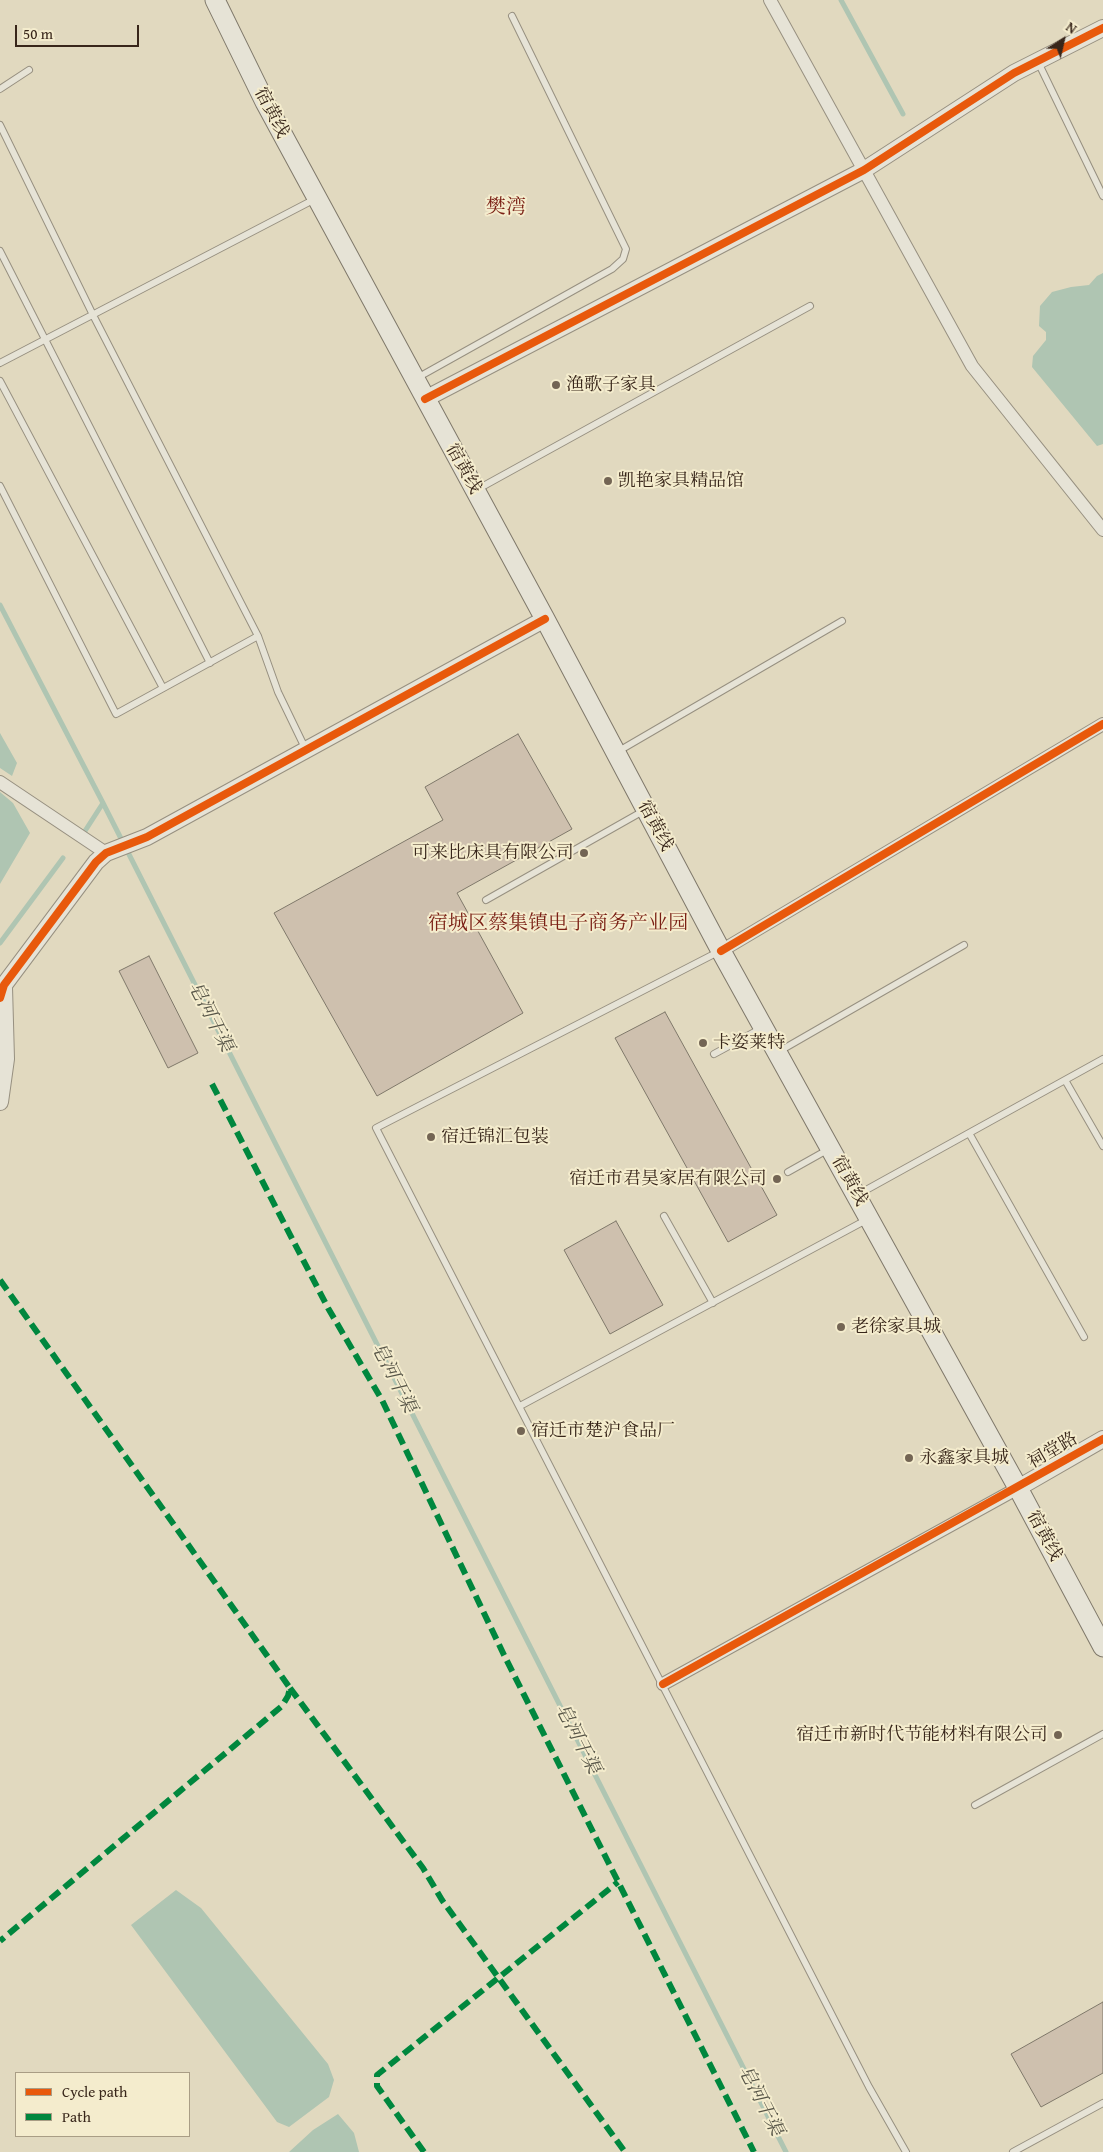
<!DOCTYPE html>
<html>
<head>
<meta charset="utf-8">
<style>
	body { margin:0 }
	#map { position:relative; width:1103px; height:2152px; overflow:hidden; background:#e1d9bf; font-family:"Gentium Book Plus",serif }
	canvas { display:block }
	.legend { position:absolute; left:15px; top:2072px; width:175px; height:65px; box-sizing:border-box; background:#f4eccd; border:1px solid #a99d85; margin:0; padding:6px 9px; list-style:none; font-size:15px; color:#38261a }
	.legend li { display:flex; align-items:center; gap:10px; height:25px }
	.legend b { width:25px; border:1px solid #a99d85 }
	.north { position:absolute; left:1038px; top:15px; width:50px; height:50px; -webkit-text-stroke:4px #f4eccd; paint-order:stroke; rotate:35deg; font-size:14px; font-weight:700; line-height:20px; text-align:center; color:#38261a }
	.north::after { content:''; display:block; margin:auto; width:18px; height:22px; background:#38261a; clip-path:polygon(50% 0,100% 100%,50% 72%,0 100%) }
	.scale { position:absolute; left:15px; top:25px; width:124px; height:22px; box-sizing:border-box; border:2px solid #38261a; border-top:0; padding-left:6px; font-size:15px; line-height:18px; white-space:nowrap; color:#38261a; -webkit-text-stroke:4px #f4eccd; paint-order:stroke }
</style>
</head>
<body>
<div id="map">
<canvas width="1103" height="2152"></canvas>
<ul class="legend">
<li><b style="height:6px;background:#e8590c"></b>Cycle path</li>
<li><b style="height:6px;background:#00873e"></b>Path</li>
</ul>
<div class="north">N</div>
<div class="scale">50 m</div>
</div>
<script>
const c = document.querySelector('canvas').getContext('2d');
c.lineJoin = 'round';
function fill(path, color) {
  c.fillStyle = color;
  c.fill(path, 'evenodd');
}
function shape(rows) {
  const path = new Path2D();
  for (const r of rows) {
    path.moveTo(r[0], r[1]);
    for (let i = 2; i < r.length; i += 2) path.lineTo(r[i], r[i + 1]);
  }
  return path;
}
function strokePath(path, color, width, dash) {
  c.strokeStyle = color;
  c.lineWidth = width;
  c.lineCap = dash ? 'butt' : 'round';
  c.setLineDash(dash || []);
  c.stroke(path);
}
function write(font, color, halo, rows, align = 'center') {
  c.font = font + ' "Gentium Book Plus","Noto Serif SC",serif';
  c.lineWidth = 4;
  c.setLineDash([]);
  c.textBaseline = 'middle';
  c.strokeStyle = halo;
  c.fillStyle = color;
  for (const [text, x, y, turn = 0] of rows) {
    c.save();
    c.translate(x, y);
    c.rotate((+turn || 0) * Math.PI / 180);
    c.textAlign = isNaN(turn) ? turn : align;
    if (halo) c.strokeText(text, 0, 0);
    c.fillText(text, 0, 0);
    c.restore();
  }
}
fill(shape([
	[1103,273,1103,444,1097,446,1032,367,1033,356,1046,340,1046,332,1039,326,1040,306,1052,292,1071,287,1089,285,1097,276],
	[0,733,17,763,12,776,0,768],
	[0,792,13,803,30,833,0,884],
	[176,1890,201,1908,328,2064,334,2080,329,2097,289,2127,277,2122,131,1925],
	[338,2114,354,2133,359,2152,289,2152,313,2130]
]), '#afc5b2');
strokePath(shape([
	[841,0,903,114],
	[0,605,103,803,786,2152],
	[85,831,103,803],
	[0,943,63,858]
]), '#afc5b2', 5);
const building = shape([
	[518,734,572,829,457,893,523,1013,377,1096,274,913,443,820,425,787,518,734],
	[149,956,198,1053,168,1068,119,971,149,956],
	[665,1012,777,1215,728,1242,615,1038,665,1012],
	[616,1221,663,1305,610,1334,564,1250,616,1221],
	[1103,2002,1103,2073,1041,2107,1011,2054,1103,2002]
]);
fill(building, '#cec0ae');
strokePath(building, '#7f786a', 1);
const service = shape([
	[1038,62,1103,196],
	[0,89,29,70],
	[0,125,93,315,258,636,278,692,306,750],
	[0,251,210,663],
	[0,363,315,199],
	[417,378,612,269,623,259,626,249,512,16],
	[0,381,163,688],
	[0,486,116,714,258,636],
	[478,489,810,306],
	[617,752,842,621],
	[486,900,645,810],
	[720,951,376,1128,869,2087,906,2152],
	[778,1052,964,945],
	[714,1054,762,1028],
	[1065,1080,1103,1146],
	[969,1133,1084,1337],
	[788,1172,829,1149],
	[857,1195,1103,1059],
	[664,1216,713,1303],
	[520,1406,868,1219],
	[975,1805,1103,1734],
	[1013,2152,1103,2103]
]);
const minor = shape([
	[770,0,972,366,1103,530],
	[0,782,106,853],
	[721,951,1103,724],
	[663,1684,1018,1488]
]);
const tertiary = shape([
	[425,399,864,170,1014,73,1103,28],
	[0,998,4,985,96,862,106,853,147,837,545,619],
	[0,1102,6,1059,4,987],
	[1018,1488,1103,1439]
]);
const secondary = shape([
	[215,0,265,102,545,619,721,951,1018,1488,1103,1647]
]);
strokePath(service, '#979080', 8);
strokePath(minor, '#979080', 14);
strokePath(tertiary, '#979080', 18);
strokePath(secondary, '#7f786a', 21);
strokePath(service, '#e6e3d6', 6);
strokePath(minor, '#e6e3d6', 12);
strokePath(tertiary, '#e6e3d6', 16);
strokePath(secondary, '#e6e3d6', 19);
strokePath(shape([
	[212,1084,328,1308,382,1400,504,1655,754,2152],
	[0,1280,290,1688,288,1696,282,1706,0,1941],
	[290,1688,423,1868,442,1900,625,2152],
	[424,2152,377,2086,377,2075,618,1882]
]), '#00873e', 6, [12, 6]);
strokePath(shape([
	[425,399,864,170,1014,73,1103,28],
	[721,951,1103,724],
	[0,998,4,985,96,862,106,853,147,837,545,619],
	[663,1684,1103,1439]
]), '#e8590c', 8);
for (const [x, y, r, color] of [
	[556,385,5,"#736554"],
	[608,481,5,"#736554"],
	[584,853,5,"#736554"],
	[703,1043,5,"#736554"],
	[431,1137,5,"#736554"],
	[777,1179,5,"#736554"],
	[841,1327,5,"#736554"],
	[521,1431,5,"#736554"],
	[909,1458,5,"#736554"],
	[1058,1735,5,"#736554"]
]) {
  const dot = new Path2D();
  dot.arc(x, y, r, 0, 2 * Math.PI);
  c.fillStyle = color;
  c.fill(dot);
  strokePath(dot, '#f4eccd', 2);
}
write('18px', '#38261a', '#f4eccd', [
	["宿黄线",271,113,63],
	["宿黄线",463,469,61],
	["宿黄线",655,826,62],
	["宿黄线",849,1181,61],
	["祠堂路",1053,1451,-30],
	["宿黄线",1044,1536,62]
]);
write('18px', '#38261a', '#f4eccd', [
	["渔歌子家具",566,385],
	["凯艳家具精品馆",618,481],
	["可来比床具有限公司",574,853,"right"],
	["卡姿莱特",713,1043],
	["宿迁锦汇包装",441,1137],
	["宿迁市君昊家居有限公司",767,1179,"right"],
	["老徐家具城",851,1327],
	["宿迁市楚沪食品厂",531,1431],
	["永鑫家具城",919,1458],
	["宿迁市新时代节能材料有限公司",1048,1735,"right"]
], 'left');
write('italic 19px', '#555346', '#f4eccd', [
	["皂河干渠",210,1017,63],
	["皂河干渠",393,1378,63],
	["皂河干渠",577,1739,63],
	["皂河干渠",760,2101,63]
]);
write('20px', '#7a1f14', '#f4eccd', [
	["樊湾",506,208],
	["宿城区蔡集镇电子商务产业园",558,924]
]);
</script>
</body>
</html>
